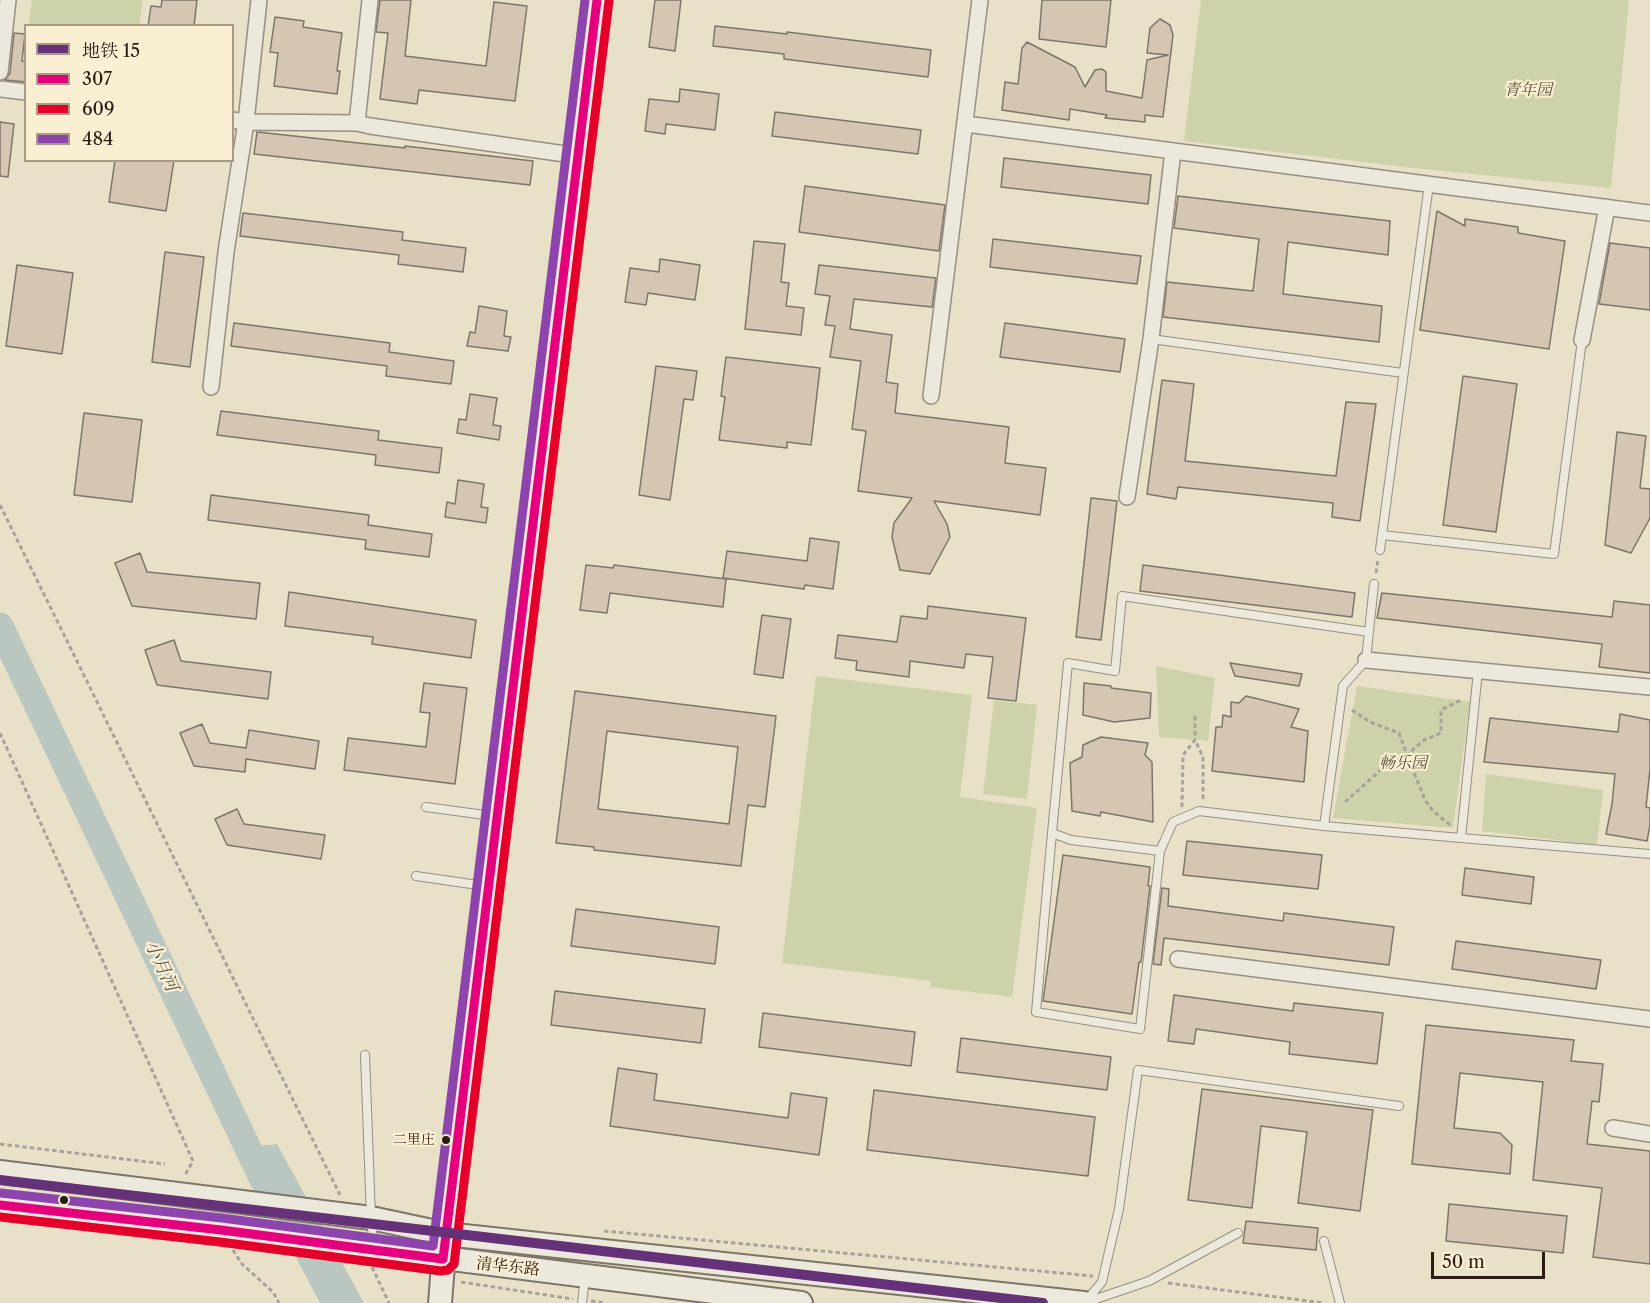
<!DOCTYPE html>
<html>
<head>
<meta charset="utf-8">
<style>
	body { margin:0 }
	#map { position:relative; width:1650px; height:1303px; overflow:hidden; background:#e9e0c8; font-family:"Libre Caslon Text","Noto Serif SC",serif }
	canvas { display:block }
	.legend { position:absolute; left:24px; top:24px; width:210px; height:138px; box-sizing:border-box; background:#faefd3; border:2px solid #a79b86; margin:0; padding:8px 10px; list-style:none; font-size:18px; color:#2a1c13 }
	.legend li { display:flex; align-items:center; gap:12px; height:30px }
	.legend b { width:30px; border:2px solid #a79b86 }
	.scale { position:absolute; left:1431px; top:1252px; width:114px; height:27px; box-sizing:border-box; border:3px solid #2a1c13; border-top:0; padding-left:8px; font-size:18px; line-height:21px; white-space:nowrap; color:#2a1c13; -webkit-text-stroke:4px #faefd3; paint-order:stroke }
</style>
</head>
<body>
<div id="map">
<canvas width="1650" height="1303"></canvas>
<ul class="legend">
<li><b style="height:8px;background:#653279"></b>地铁 15</li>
<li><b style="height:8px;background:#e5007d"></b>307</li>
<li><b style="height:8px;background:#e4002b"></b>609</li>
<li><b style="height:8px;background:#8e44ad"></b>484</li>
</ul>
<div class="scale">50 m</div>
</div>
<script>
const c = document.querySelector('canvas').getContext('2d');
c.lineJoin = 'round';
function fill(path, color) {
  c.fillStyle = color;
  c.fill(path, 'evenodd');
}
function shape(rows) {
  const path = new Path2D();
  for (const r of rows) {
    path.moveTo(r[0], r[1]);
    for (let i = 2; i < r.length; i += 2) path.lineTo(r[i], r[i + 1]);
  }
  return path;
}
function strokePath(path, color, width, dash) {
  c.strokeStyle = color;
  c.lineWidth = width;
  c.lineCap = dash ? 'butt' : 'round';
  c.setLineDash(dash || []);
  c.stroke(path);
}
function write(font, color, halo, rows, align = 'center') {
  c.font = font + ' "Libre Caslon Text","Noto Serif SC",serif';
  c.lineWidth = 4.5;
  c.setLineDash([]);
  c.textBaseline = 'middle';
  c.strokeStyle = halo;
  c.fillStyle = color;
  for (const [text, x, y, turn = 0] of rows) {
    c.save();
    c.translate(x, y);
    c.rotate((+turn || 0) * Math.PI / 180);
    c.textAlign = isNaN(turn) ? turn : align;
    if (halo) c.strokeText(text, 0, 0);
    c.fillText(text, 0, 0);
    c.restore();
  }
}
fill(shape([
	[32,0,143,0,139,25,29,25],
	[1201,0,1629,0,1611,188,1423,169,1184,141],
	[1156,666,1215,678,1208,741,1159,737],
	[816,676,972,695,960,797,1037,808,1012,997,930,987,931,981,782,963],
	[1357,686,1470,702,1453,828,1333,818],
	[994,700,1037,705,1027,799,983,794],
	[1486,774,1603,790,1597,845,1482,831]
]), '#ced2ab');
fill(shape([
	[277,1144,364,1303,320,1303,238,1148]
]), '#b9c7c0');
strokePath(shape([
	[0,626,263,1180]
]), '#b9c7c0', 27);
const building = shape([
	[162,0,197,0,194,26,148,26,151,6,161,7,162,0],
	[380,0,411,0,405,56,486,66,494,2,527,6,515,101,419,90,417,104,380,99,388,33,376,32,380,0],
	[655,0,681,0,675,51,649,47,655,0],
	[1042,0,1111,0,1106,47,1039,39,1042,0],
	[275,17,304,21,303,27,342,33,337,71,340,71,337,94,274,86,278,53,270,52,275,17],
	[1160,19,1170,25,1173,35,1163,117,1145,115,1145,122,1105,118,1107,115,1070,109,1069,120,1002,110,1005,82,1018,84,1022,48,1027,42,1075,67,1085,87,1095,70,1102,69,1106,72,1106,91,1142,98,1147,60,1168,55,1147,53,1150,28,1160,19],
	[715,26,787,34,787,32,931,50,928,77,784,59,784,54,713,46,715,26],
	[14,33,25,34,22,61,26,62,26,82,5,80,10,73,14,33],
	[680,89,719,94,715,130,666,124,665,134,645,131,649,99,679,102,680,89],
	[775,112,921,130,918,154,772,136,775,112],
	[0,122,14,124,8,177,0,176,0,122],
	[257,132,405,148,405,146,533,161,530,185,254,154,257,132],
	[1004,158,1151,175,1148,204,1001,187,1004,158],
	[115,160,174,160,166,211,109,202,115,160],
	[805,186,945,205,939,251,799,232,805,186],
	[1178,196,1390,221,1388,255,1288,242,1283,294,1382,306,1379,342,1163,317,1167,282,1253,291,1259,239,1174,228,1178,196],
	[1437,211,1465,226,1465,219,1518,227,1518,233,1565,241,1549,349,1420,330,1437,211],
	[243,213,403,232,402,240,466,248,463,272,398,264,399,255,240,236,243,213],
	[993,239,1141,256,1137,284,990,267,993,239],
	[754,241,785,244,781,282,789,283,786,306,804,308,801,335,745,329,754,241],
	[1610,243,1650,248,1650,310,1599,304,1610,243],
	[165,252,204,257,190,367,152,362,165,252],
	[660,259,700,265,695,300,648,293,646,305,625,302,630,268,659,272,660,259],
	[17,265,73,273,62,354,6,346,17,265],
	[819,265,936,278,932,307,854,299,850,329,892,335,886,382,898,384,895,413,1009,427,1005,463,1046,468,1040,515,934,501,947,524,950,537,930,574,900,570,892,537,894,523,912,498,858,491,866,431,852,429,861,361,830,357,835,326,825,325,830,296,815,294,819,265],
	[479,306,507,311,504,336,511,337,508,351,467,346,470,332,475,333,479,306],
	[234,323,390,343,389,352,454,361,451,384,386,376,387,366,231,346,234,323],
	[1005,323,1125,339,1120,372,1000,357,1005,323],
	[726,357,820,368,811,445,787,442,787,448,719,440,725,397,721,396,726,357],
	[656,366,697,371,693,400,684,399,670,500,639,495,656,366],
	[1463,376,1517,384,1496,532,1443,525,1463,376],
	[1162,380,1194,384,1185,461,1336,476,1346,402,1376,404,1360,521,1332,517,1333,503,1178,487,1176,499,1147,494,1162,380],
	[470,394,497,398,493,425,501,426,499,440,457,433,459,419,466,420,470,394],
	[221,411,379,431,378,440,442,448,439,473,375,465,376,455,217,435,221,411],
	[84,413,142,420,132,502,74,495,84,413],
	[1617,432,1646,436,1640,488,1650,489,1650,518,1631,553,1605,545,1617,432],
	[458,480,484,484,481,507,488,508,486,523,445,517,447,502,455,504,458,480],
	[211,495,369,515,368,525,432,534,429,557,365,549,366,540,208,520,211,495],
	[1091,498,1117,501,1101,640,1076,637,1091,498],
	[810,538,839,542,833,589,805,585,804,589,723,578,727,551,807,561,810,538],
	[140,553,147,572,260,583,256,619,132,606,115,563,140,553],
	[586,565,613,568,614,565,726,579,723,607,610,593,607,613,580,610,586,565],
	[1143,565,1355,593,1352,617,1140,591,1143,565],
	[289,592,476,620,471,658,372,644,373,637,285,626,289,592],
	[1382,593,1612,617,1614,601,1650,605,1650,673,1599,667,1602,644,1377,618,1382,593],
	[928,606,1026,618,1016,701,988,698,993,657,966,654,964,668,910,661,909,677,856,670,857,661,835,658,838,635,897,642,901,616,927,619,928,606],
	[762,615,791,619,783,678,754,674,762,615],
	[174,640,181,661,271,672,268,699,157,685,145,650,174,640],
	[1230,663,1302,674,1299,686,1235,676,1230,663],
	[424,683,467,688,455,784,344,770,348,738,426,747,430,713,420,712,424,683],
	[1084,683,1111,686,1111,688,1151,693,1150,718,1114,722,1083,715,1084,683],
	[575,691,776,716,765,807,748,805,741,866,594,850,594,847,556,843,575,691],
	[607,731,738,747,729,824,598,809,607,731],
	[1246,696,1299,709,1291,727,1308,731,1304,782,1212,771,1216,727,1222,727,1223,715,1231,717,1231,702,1239,703,1246,696],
	[1620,714,1650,720,1650,769,1646,807,1650,808,1650,825,1647,841,1606,834,1612,804,1615,774,1484,762,1490,718,1618,732,1620,714],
	[202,724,210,743,246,748,249,730,319,741,315,769,246,759,245,772,194,766,180,733,202,724],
	[1101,737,1148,743,1145,755,1152,762,1153,822,1101,812,1100,816,1072,811,1070,763,1082,757,1083,745,1101,737],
	[237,809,244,824,325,835,321,859,227,845,215,819,237,809],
	[1187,841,1322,855,1318,889,1183,875,1187,841],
	[1063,855,1150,867,1148,886,1150,886,1141,962,1139,962,1132,1014,1043,1001,1063,855],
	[1465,868,1534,877,1531,904,1462,895,1465,868],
	[1162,888,1169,889,1168,906,1283,921,1284,913,1394,927,1389,965,1164,938,1161,965,1153,964,1162,888],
	[576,909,719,927,715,964,571,946,576,909],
	[1456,941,1601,960,1596,989,1452,969,1456,941],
	[555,991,705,1009,701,1043,551,1025,555,991],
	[1174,995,1293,1011,1294,1003,1383,1013,1377,1064,1289,1054,1290,1042,1196,1029,1194,1044,1168,1041,1174,995],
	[763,1013,915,1032,911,1066,759,1047,763,1013],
	[1426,1025,1574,1040,1571,1061,1603,1064,1599,1102,1592,1101,1587,1144,1650,1151,1650,1264,1593,1257,1602,1188,1533,1180,1543,1082,1460,1073,1454,1128,1500,1133,1512,1145,1510,1174,1412,1164,1426,1025],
	[961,1038,1111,1057,1107,1090,957,1072,961,1038],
	[618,1068,657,1074,654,1100,788,1118,791,1093,827,1098,819,1155,610,1126,618,1068],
	[1202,1089,1373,1110,1360,1211,1298,1203,1307,1132,1261,1126,1252,1208,1188,1200,1202,1089],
	[874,1090,1095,1117,1088,1176,867,1150,874,1090],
	[1449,1204,1567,1216,1563,1253,1446,1241,1449,1204],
	[1246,1221,1318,1228,1316,1250,1243,1243,1246,1221]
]);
fill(building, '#d5c6b3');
strokePath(building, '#7c7568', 1.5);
const lane = shape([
	[1151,339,1403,373],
	[1382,535,1554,554,1582,340],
	[1380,550,1429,184],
	[1374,584,1366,660,1343,686,1324,826,1461,838],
	[1478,671,1461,838,1650,854],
	[426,807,492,816],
	[1324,826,1199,811,1173,822,1160,851,1071,840,1052,833,1068,663,1115,671,1122,596,1369,632],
	[1052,833,1036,1012,1140,1029,1160,851],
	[416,876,485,886],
	[365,1055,371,1218,374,1248],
	[1324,1241,1340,1303],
	[1085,1302,1102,1282,1119,1209,1138,1070,1399,1106],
	[1087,1302,1149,1281,1238,1233],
	[582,1303,585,1277]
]);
const street = shape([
	[0,72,8,0],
	[0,89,26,92],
	[232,120,246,122,357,123,370,126,579,156],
	[357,123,370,0],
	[966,124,1650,213],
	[1582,340,1607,207],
	[211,387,226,252,246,122,259,0],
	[931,396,980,0],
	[1127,497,1151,339,1173,151],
	[1366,660,1650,687],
	[1178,959,1650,1019],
	[1613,1128,1650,1134]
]);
const secondary = shape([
	[0,1172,371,1218,446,1234,1084,1303],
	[0,1205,221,1230,801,1303],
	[440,1303,447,1214,597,0]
]);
strokePath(lane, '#968f81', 10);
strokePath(street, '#968f81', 18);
strokePath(secondary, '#7c7568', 26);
strokePath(shape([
	[0,505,340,1195],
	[1376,573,1378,559],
	[1195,716,1195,740],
	[0,733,193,1161,185,1175],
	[1345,802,1383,768,1407,755,1399,733,1370,722,1349,708],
	[1182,807,1183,755,1195,740,1203,757,1203,801],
	[1450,825,1433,811,1425,800,1407,755,1424,740,1441,733,1441,710,1461,700],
	[0,1144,165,1164],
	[604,1231,1093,1276],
	[233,1250,242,1264,273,1292,279,1303],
	[372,1267,389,1303],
	[461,1282,573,1299],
	[1168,1283,1324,1303],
	[591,1301,606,1303]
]), '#a8a399', 3, [4.5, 3]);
strokePath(lane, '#ece8dc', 8);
strokePath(street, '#ece8dc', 15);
strokePath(secondary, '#ece8dc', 22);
strokePath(shape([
	[0,1205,221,1230,443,1259,597,0]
]), '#e5007d', 9);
strokePath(shape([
	[0,1217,220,1242,441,1271,448,1270,454,1264,609,1]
]), '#e4002b', 9);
strokePath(shape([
	[1,1193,222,1218,433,1246,585,0]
]), '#8e44ad', 9);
strokePath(shape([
	[0,1180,1043,1303]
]), '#653279', 10);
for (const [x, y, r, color] of [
	[446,1140,5,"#2a1c13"],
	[64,1200,5,"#2a1c13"]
]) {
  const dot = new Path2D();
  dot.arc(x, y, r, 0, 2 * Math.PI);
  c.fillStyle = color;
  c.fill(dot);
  strokePath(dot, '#faefd3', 2);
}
write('14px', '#2a1c13', '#faefd3', [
	["二里庄",435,1140]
], 'right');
write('italic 16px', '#554f39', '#faefd3', [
	["青年园",1528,90],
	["畅乐园",1403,763]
]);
write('16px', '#2a1c13', '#faefd3', [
	["清华东路",508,1267,6]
]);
write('italic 18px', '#55544e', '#faefd3', [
	["小月河",161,966,65]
]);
</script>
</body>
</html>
